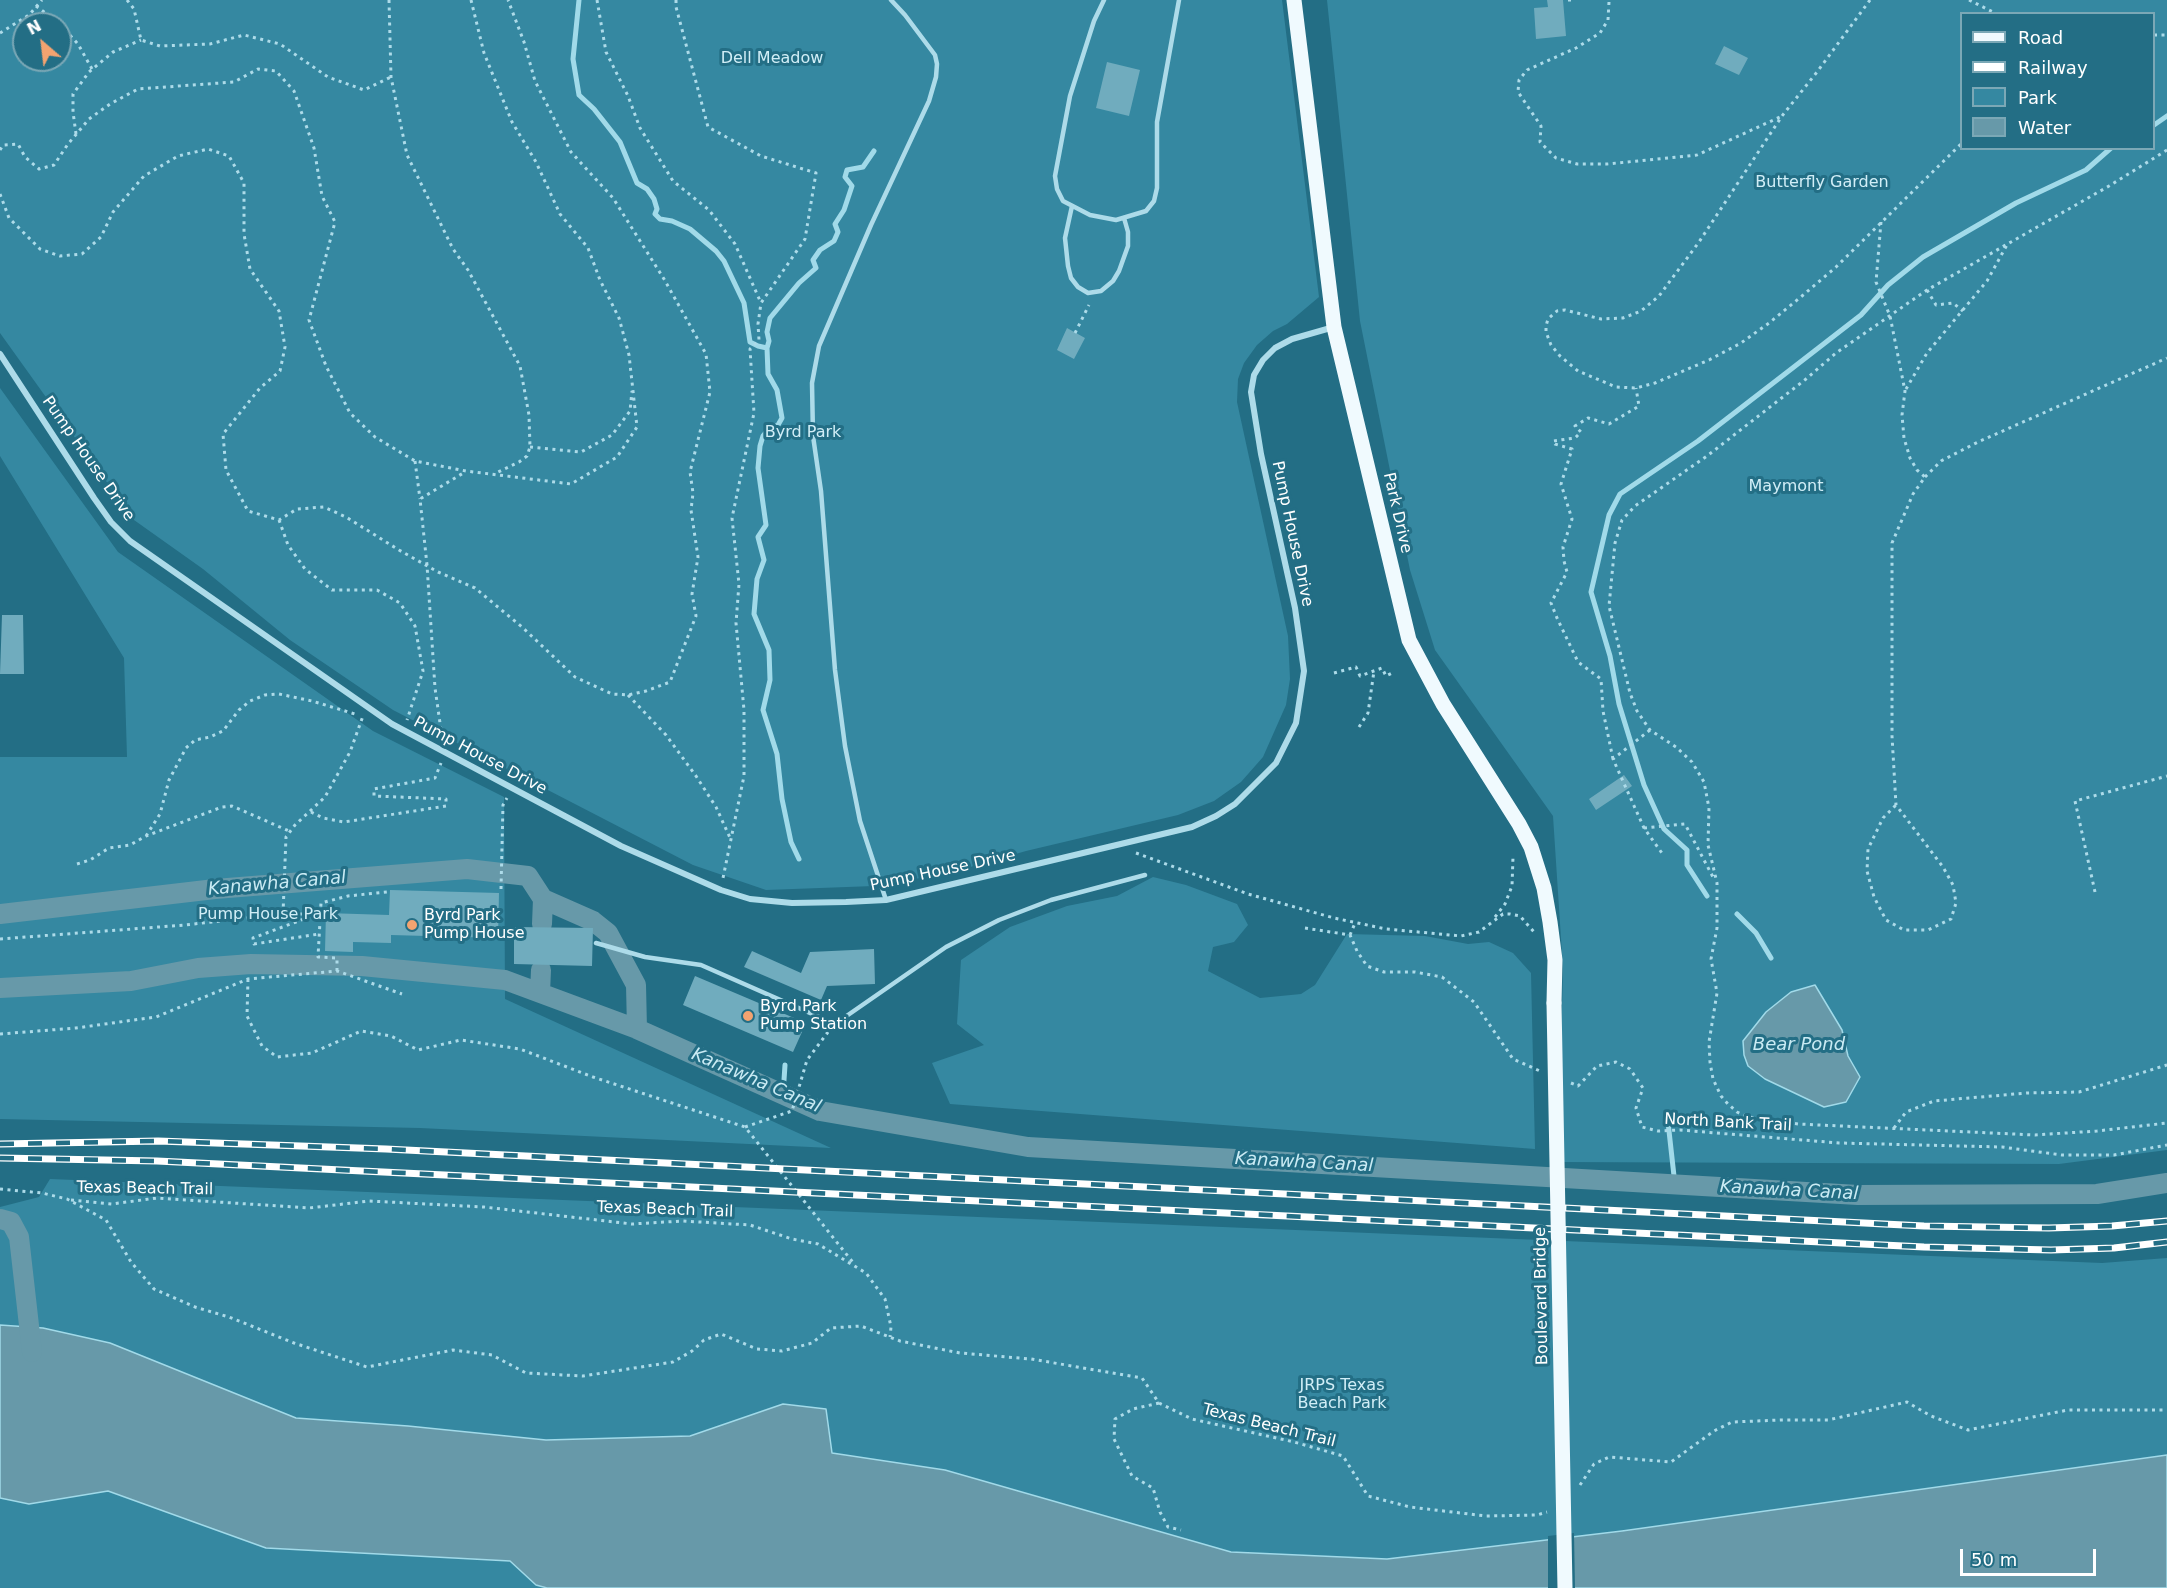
<!DOCTYPE html>
<html>
<head>
<meta charset="utf-8">
<style>
	body { margin:0 }
	#map { position:relative; width:2167px; height:1588px; overflow:hidden; background:#236e85; font-family:"DejaVu Sans",sans-serif }
	canvas { display:block }
	.legend { position:absolute; left:1960px; top:12px; width:195px; height:138px; box-sizing:border-box; background:#236e85; border:2px solid #7ba8b6; margin:0; padding:8px 10px; list-style:none; font-size:18px; color:#fff }
	.legend li { display:flex; align-items:center; gap:12px; height:30px }
	.legend b { width:30px; border:2px solid #7ba8b6 }
	.north { position:absolute; left:12px; top:12px; width:60px; height:60px; box-sizing:border-box; background:#236e85; border:2px solid #7ba8b6; border-radius:50%; rotate:332deg; font-size:16px; font-weight:700; line-height:24px; text-align:center; color:#fff }
	.north::after { content:''; display:block; margin:auto; width:21px; height:27px; background:#f3a370; clip-path:polygon(50% 0,100% 100%,50% 72%,0 100%) }
	.scale { position:absolute; left:1960px; top:1549px; width:136px; height:27px; box-sizing:border-box; border:3px solid #fff; border-top:0; padding-left:8px; font-size:18px; line-height:21px; white-space:nowrap; color:#fff; -webkit-text-stroke:4px #236e85; paint-order:stroke }
</style>
</head>
<body>
<div id="map">
<canvas width="2167" height="1588"></canvas>
<ul class="legend">
<li><b style="height:8px;background:#f0fafe"></b>Road</li>
<li><b style="height:8px;background:#fff"></b>Railway</li>
<li><b style="height:16px;background:#3588a1"></b>Park</li>
<li><b style="height:16px;background:#6799a9"></b>Water</li>
</ul>
<div class="north">N</div>
<div class="scale">50 m</div>
</div>
<script>
const c = document.querySelector('canvas').getContext('2d');
c.lineJoin = 'round';
function fill(path, color) {
  c.fillStyle = color;
  c.fill(path, 'evenodd');
}
function shape(rows) {
  const path = new Path2D();
  for (const r of rows) {
    path.moveTo(r[0], r[1]);
    for (let i = 2; i < r.length; i += 2) path.lineTo(r[i], r[i + 1]);
  }
  return path;
}
function strokePath(path, color, width, dash) {
  c.strokeStyle = color;
  c.lineWidth = width;
  c.lineCap = dash ? 'butt' : 'round';
  c.setLineDash(dash || []);
  c.stroke(path);
}
function write(font, color, halo, rows, align = 'center') {
  c.font = font + ' "DejaVu Sans",sans-serif';
  c.lineWidth = 6;
  c.setLineDash([]);
  c.textBaseline = 'middle';
  c.strokeStyle = halo;
  c.fillStyle = color;
  for (const [text, x, y, turn = 0] of rows) {
    c.save();
    c.translate(x, y);
    c.rotate((+turn || 0) * Math.PI / 180);
    c.textAlign = isNaN(turn) ? turn : align;
    if (halo) c.strokeText(text, 0, 0);
    c.fillText(text, 0, 0);
    c.restore();
  }
}
fill(shape([
	[0,0,1282,0,1319,297,1287,324,1273,331,1257,345,1244,363,1238,379,1237,402,1288,636,1290,679,1286,705,1263,757,1241,782,1214,801,1178,815,1026,851,949,873,874,886,766,890,693,865,393,710,290,640,203,569,134,520,0,333],
	[24,24,60,24,60,60,24,60],
	[1327,0,2167,0,2167,1150,2059,1164,1558,1162,1563,969,1553,816,1435,650,1410,570,1360,321],
	[1962,14,2154,14,2154,148,1962,148],
	[0,388,118,552,373,731,504,797,505,999,831,1148,420,1128,0,1119,0,757,127,757,124,658,0,456],
	[1153,877,1186,885,1237,904,1248,925,1234,942,1213,947,1208,971,1260,998,1301,994,1315,985,1347,934,1425,936,1468,944,1489,942,1513,953,1531,973,1535,1149,950,1104,932,1063,984,1045,957,1024,961,960,1010,927,1067,906,1117,896],
	[50,1179,2102,1263,2167,1258,2167,1455,1622,1531,1387,1559,1231,1552,945,1470,831,1453,826,1409,783,1404,690,1436,545,1440,408,1426,286,1417,0,1335,0,1207,39,1197],
	[108,1491,266,1548,510,1561,536,1585,547,1588,0,1588,0,1498,29,1504]
]), '#3588a1');
const water = shape([
	[1815,985,1842,1030,1848,1056,1860,1077,1846,1102,1824,1107,1765,1079,1748,1066,1744,1055,1743,1041,1766,1012,1791,992,1815,985],
	[0,1325,43,1328,110,1343,296,1418,408,1426,546,1440,690,1436,783,1404,826,1409,832,1453,945,1470,1231,1552,1387,1559,1622,1531,2167,1455,2167,1588,547,1588,536,1585,510,1561,266,1548,108,1491,29,1504,0,1498,0,1325]
]);
fill(water, '#6799a9');
strokePath(water, '#a1dae9', 1.5);
fill(shape([
	[1574,1533,1575,1588,1548,1588,1548,1536]
]), '#236e85');
strokePath(shape([
	[579,0,573,59,579,95,594,109,620,142,637,183,647,189,654,199,657,209,655,214,660,219,672,221,690,229,716,251,724,261,744,303,750,342,758,346,767,348,768,374,777,390,782,418,778,425,769,429,763,436,760,446,758,468,766,525,758,537,764,560,757,579,754,614,769,650,770,680,763,710,777,754,782,799,791,842,799,859],
	[2154,125,2167,116],
	[767,348,769,341,767,332,770,318,799,283,816,268,813,260,820,250,834,241,838,232,835,224,844,210,852,186,845,177,847,170,863,167,874,151],
	[1707,896,1687,865,1687,850,1664,829,1644,785,1619,704,1610,656,1591,592,1609,515,1620,494,1698,441,1790,370,1861,315,1888,285,1923,257,2016,203,2086,170,2111,148],
	[1737,914,1756,933,1771,958],
	[783,1095,785,1065],
	[1667,1113,1675,1185]
]), '#a1dae9', 5);
strokePath(shape([
	[0,914,215,889,467,869,528,876,543,899,593,921,608,933,636,985,637,1029,820,1111,1028,1147,1858,1195,2097,1194,2167,1183],
	[542,924,543,899],
	[0,988,131,981,198,968,251,964,362,966,505,980,637,1029],
	[540,993,541,970],
	[0,1219,11,1222,19,1237,32,1352]
]), '#6799a9', 20);
fill(shape([
	[1547,0,1563,0,1566,36,1536,39,1534,8,1548,7],
	[1724,46,1748,58,1739,75,1715,64],
	[1107,62,1140,70,1129,116,1096,108],
	[1067,328,1085,338,1074,359,1057,350],
	[2,615,23,615,24,674,0,674],
	[1624,775,1632,786,1596,810,1589,799],
	[390,890,499,893,498,938,391,935,391,943,353,942,353,952,325,951,326,913,389,915],
	[514,927,593,928,592,966,514,964],
	[874,949,875,984,827,986,821,1000,744,967,752,951,801,973,810,952],
	[695,976,806,1023,793,1052,683,1005]
]), '#70acbe');
strokePath(shape([
	[127,0,134,9,141,40,160,46,210,44,244,35,280,44,328,77,364,90,391,77],
	[389,0,391,77,407,155,453,249,468,270,520,366,529,415,530,447,527,456,519,462,496,473],
	[597,0,606,52,628,96,640,128,673,181,709,210,735,244,761,303],
	[676,0,676,7,708,127,761,156,816,173,805,239,761,303,758,324,759,340,750,349,754,413,732,518,739,584,736,623,744,710,744,776,723,878],
	[1568,0,1572,0],
	[1870,0,1817,72,1782,116,1699,242,1659,296,1641,311,1623,318,1601,319,1565,310,1557,311,1548,319,1546,326,1546,332,1551,345,1560,356,1578,371,1616,387,1636,388,1655,383,1709,360,1741,343,1769,323,1802,296,1836,267,1962,143],
	[1969,0,1997,14],
	[1609,2,1608,20,1600,33,1576,48,1527,70,1519,80,1518,92,1541,126,1540,142,1556,158,1577,164,1607,164,1697,155,1780,117],
	[36,6,60,24],
	[60,24,78,44,92,69],
	[0,33,29,15,42,0],
	[2154,35,2167,35],
	[76,134,73,112,73,94,89,72,113,52,141,40],
	[0,150,3,145,18,144,25,157,39,169,54,165,68,144,89,119,110,104,138,89,234,82,258,69,276,71,294,91,314,148,322,196,335,222,309,320,326,366,350,413,375,437,415,461,466,471,571,484,617,457,637,427,629,355,619,318,600,280,588,248,560,214,536,162,512,122,484,53,471,0],
	[2167,150,2109,186,1927,290,1836,353,1806,379,1707,456,1635,506,1622,520,1615,543,1609,606,1630,693,1637,711,1650,730,1676,747,1692,762,1704,782,1709,808,1708,845,1717,883,1717,928,1711,959,1717,993,1709,1042,1710,1062,1713,1079,1721,1096,1728,1104,1737,1112,1748,1117,1798,1124,2035,1135,2097,1131,2167,1123],
	[0,194,9,218,40,249,60,256,82,254,101,237,113,212,144,176,178,156,208,149,229,156,244,183,244,234,250,269,279,311,285,347,280,371,260,388,223,434,226,470,248,511,279,520,297,509,324,507,346,517,399,550,438,572,475,588,522,627,575,677,612,694,628,695,646,691,670,682,696,616,692,594,698,557,691,510,693,493,690,472,710,392,706,354,664,279,613,198,571,152,535,81,524,42,508,0],
	[1881,222,1876,282,1890,316,1905,391,1902,415,1904,438,1910,458,1917,470,1925,477,1913,494,1892,543,1892,736,1896,805,1943,867,1953,885,1956,903,1951,919,1928,930,1904,930,1886,920,1874,897,1867,871,1868,849,1883,818,1896,805],
	[1927,290,1936,305,1953,303,1963,311],
	[1075,333,1089,305],
	[1906,389,1927,353,1987,281,2008,243],
	[530,447,581,452,612,435,630,411,632,391],
	[415,461,420,499],
	[1925,477,1941,461,1978,442,2167,358],
	[279,520,288,545,305,569,332,590,377,590,400,603,415,626,423,671,407,720],
	[1334,673,1356,667,1360,676,1382,668,1386,676,1392,673],
	[628,695,666,735,696,776,716,807,731,840],
	[1359,727,1368,713,1374,671],
	[1650,730,1613,759,1644,828,1664,856],
	[442,737,435,688,427,565,420,499,465,472],
	[1613,759,1603,711,1601,679,1578,662,1557,618,1551,603,1567,572,1564,561,1563,547,1572,519,1561,484,1572,449,1555,444,1553,441,1575,438,1581,432,1575,426,1588,418,1609,424,1639,406,1636,388],
	[311,812,323,818,344,822,446,806,446,799,374,796,374,789,435,778,441,763],
	[1644,828,1685,824,1714,879],
	[146,836,160,814,169,780,186,748,195,740,210,737,223,731,239,710,250,701,265,695,279,694,312,701,355,714],
	[1136,853,1248,894,1334,918,1386,929,1461,936,1479,932,1503,914,1510,914,1520,916,1534,932],
	[77,864,90,860,109,848,130,845,146,836,222,807,232,806,289,831],
	[501,889,503,805,507,798],
	[2095,892,2075,801,2167,776],
	[305,912,304,919,253,938,254,944,319,934],
	[283,914,286,837,295,825,325,797,350,752,363,716],
	[1495,917,1505,904,1512,886,1513,857],
	[1305,928,1350,935,1357,951,1367,966,1384,972,1415,972,1442,977,1474,1002,1513,1059,1540,1071],
	[1350,935,1355,923],
	[0,939,185,925,283,914,319,914],
	[337,971,337,958,318,957,321,903,348,896,387,892],
	[248,979,247,1016,262,1046,277,1057,312,1053,361,1031,391,1036,418,1050,461,1040,520,1049,593,1077,745,1127,855,1265],
	[0,1034,76,1028,156,1017,248,979,337,971,402,994],
	[1571,1083,1578,1086,1597,1066,1616,1062,1630,1069,1643,1088,1636,1108,1642,1127,1658,1131,1680,1130,1839,1143,2002,1147,2062,1155,2114,1155,2167,1145],
	[745,1127,792,1111,807,1060,828,1032],
	[1894,1128,1906,1112,1934,1101,2027,1093,2079,1092,2167,1065],
	[0,1189,42,1193,67,1199,106,1220,131,1262,154,1289,195,1307,229,1317,294,1343,367,1367,453,1350,492,1355,526,1373,583,1376,673,1362,692,1351,704,1340,721,1334,757,1349,782,1351,812,1343,831,1328,861,1326,900,1341,960,1353,1031,1359,1142,1378,1159,1403,1192,1419,1294,1442,1343,1456,1368,1496,1410,1507,1486,1516,1537,1515,1547,1512],
	[71,1200,112,1204,157,1198,309,1208,369,1201,484,1207,632,1224,683,1221,750,1225,792,1239,818,1244,866,1273,885,1299,891,1327,890,1337],
	[1159,1403,1133,1409,1115,1419,1114,1439,1132,1476,1153,1488,1160,1512,1168,1527,1181,1530],
	[1580,1485,1594,1464,1609,1457,1671,1462,1714,1431,1732,1422,1780,1420,1828,1420,1907,1402,1931,1416,1968,1430,2068,1410,2167,1410]
]), '#addbe9', 3, [3, 4.5]);
strokePath(shape([
	[1104,0,1094,21,1070,96,1055,176,1057,189,1063,201,1090,215,1116,220,1146,211,1154,201,1157,188,1157,122,1179,0],
	[1072,206,1065,238,1068,266,1071,278,1078,287,1088,293,1101,291,1113,281,1119,271,1128,246,1128,232,1124,218],
	[886,900,860,821,845,746,835,670,821,491,813,436,812,383,819,346,871,225,929,101,936,77,937,64,935,55,905,15,891,0],
	[596,943,645,957,701,965,835,1024,946,947,999,920,1051,900,1145,875]
]), '#addbe9', 4.5);
strokePath(shape([
	[0,354,94,498,111,522,130,541,392,724,621,846,721,890,750,899,792,903,846,902,886,900,1192,827,1216,816,1235,804,1276,763,1296,723,1304,671,1295,608,1261,454,1251,392,1254,375,1263,360,1275,348,1292,339,1334,327]
]), '#addbe9', 6);
strokePath(shape([
	[1294,0,1334,327,1409,640,1443,704,1519,824,1531,847,1544,888,1550,922,1555,960,1554,1003]
]), '#f0fafe', 15);
const rail = shape([
	[0,1144,158,1141,386,1149,1924,1226,2049,1228,2112,1226,2167,1221],
	[0,1158,157,1161,1924,1247,2051,1250,2114,1248,2167,1242]
]);
strokePath(rail, '#fff', 7);
strokePath(rail, '#236e85', 4.5, [14]);
strokePath(shape([
	[1554,1003,1565,1588]
]), '#f0fafe', 15);
for (const [x, y, r, color] of [
	[412,925,6,"#f3a370"],
	[748,1016,6,"#f3a370"]
]) {
  const dot = new Path2D();
  dot.arc(x, y, r, 0, 2 * Math.PI);
  c.fillStyle = color;
  c.fill(dot);
  strokePath(dot, '#236e85', 2);
}
write('16px', '#d1eef7', '#236e85', [
	["Dell Meadow",772,59],
	["Butterfly Garden",1822,183],
	["Byrd Park",803,433],
	["Maymont",1786,487],
	["Pump House Park",268,915],
	["JRPS Texas",1342,1386],
	["Beach Park",1342,1404]
]);
write('16px', '#fff', '#236e85', [
	["Pump House Drive",88,459,55],
	["Park Drive",1397,513,77],
	["Pump House Drive",1292,534,78],
	["Pump House Drive",480,756,28],
	["Pump House Drive",943,871,-12],
	["North Bank Trail",1728,1123,3],
	["Texas Beach Trail",145,1189,1],
	["Texas Beach Trail",665,1210,2],
	["Boulevard Bridge",1542,1296,-91],
	["Texas Beach Trail",1269,1426,14]
]);
write('16px', '#fff', '#236e85', [
	["Byrd Park",424,916],
	["Pump House",424,934],
	["Byrd Park",760,1007],
	["Pump Station",760,1025]
], 'left');
write('italic 18px', '#caebf4', '#236e85', [
	["Kanawha Canal",277,884,-5],
	["Bear Pond",1799,1045],
	["Kanawha Canal",756,1081,23],
	["Kanawha Canal",1304,1163,3],
	["Kanawha Canal",1789,1191,3]
]);
</script>
</body>
</html>
